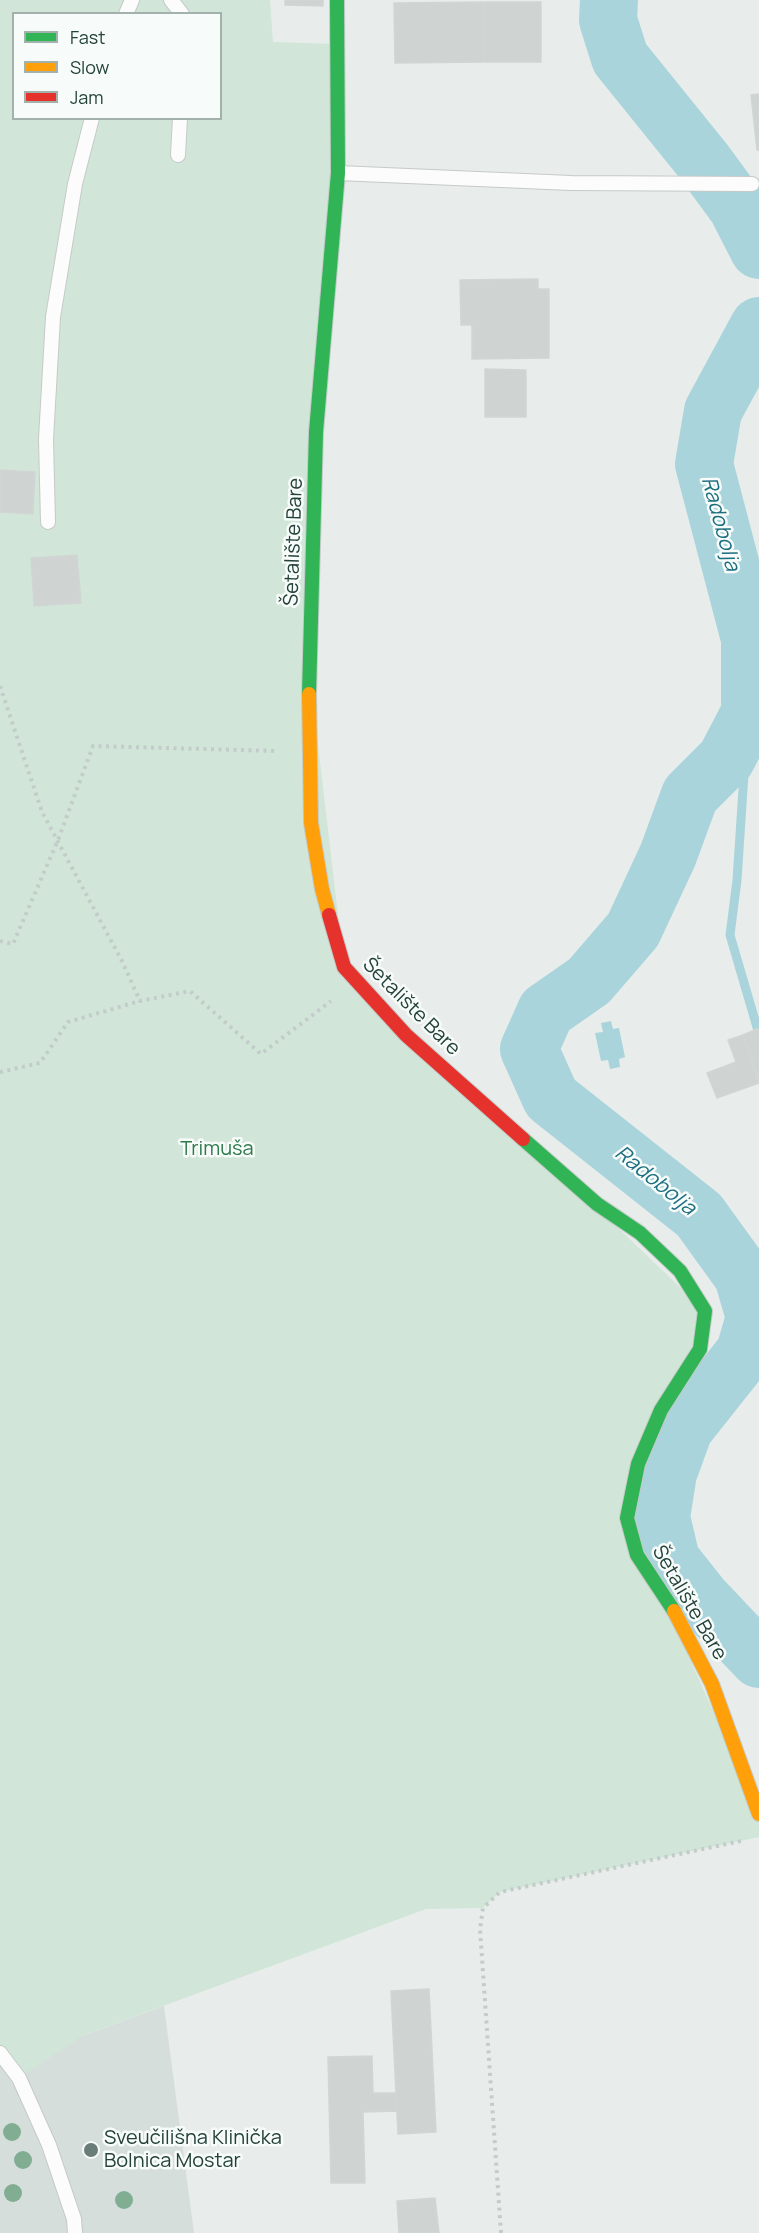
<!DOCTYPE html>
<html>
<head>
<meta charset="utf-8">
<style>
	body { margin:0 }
	#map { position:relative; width:759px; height:2233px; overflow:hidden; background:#e8edeb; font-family:Manrope,sans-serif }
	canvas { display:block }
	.legend { position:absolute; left:12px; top:12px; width:210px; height:108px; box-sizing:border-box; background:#f7fbf9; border:2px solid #a3b1ad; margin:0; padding:8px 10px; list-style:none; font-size:18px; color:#24423a }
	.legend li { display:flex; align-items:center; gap:12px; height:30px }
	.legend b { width:30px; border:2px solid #a3b1ad }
</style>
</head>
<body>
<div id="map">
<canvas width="759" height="2233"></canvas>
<ul class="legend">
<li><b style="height:8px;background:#30b455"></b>Fast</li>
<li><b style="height:8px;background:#ff9f0a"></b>Slow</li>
<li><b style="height:8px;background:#e5322d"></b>Jam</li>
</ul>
</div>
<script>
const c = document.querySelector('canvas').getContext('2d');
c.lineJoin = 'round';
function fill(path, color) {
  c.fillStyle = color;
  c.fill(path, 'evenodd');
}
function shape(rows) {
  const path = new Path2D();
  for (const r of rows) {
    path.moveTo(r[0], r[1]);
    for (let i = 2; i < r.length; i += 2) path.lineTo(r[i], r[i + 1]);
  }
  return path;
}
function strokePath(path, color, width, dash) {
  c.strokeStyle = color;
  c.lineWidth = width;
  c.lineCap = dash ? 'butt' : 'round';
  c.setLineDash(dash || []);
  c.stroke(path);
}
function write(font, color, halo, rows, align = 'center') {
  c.font = font + ' Manrope,sans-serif';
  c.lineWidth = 5;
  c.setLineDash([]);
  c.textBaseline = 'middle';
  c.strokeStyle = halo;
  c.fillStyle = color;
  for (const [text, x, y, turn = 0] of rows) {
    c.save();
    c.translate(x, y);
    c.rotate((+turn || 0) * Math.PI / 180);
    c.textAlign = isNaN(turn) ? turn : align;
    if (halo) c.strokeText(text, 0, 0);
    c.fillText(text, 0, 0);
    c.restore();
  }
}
fill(shape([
	[164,2006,194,2233,0,2233,0,2033,82,2036]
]), '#d6dedb');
fill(shape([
	[0,0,270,0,273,42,338,44,308,659,344,966,705,1311,627,1518,759,1814,759,1837,500,1892,483,1908,426,1909,82,2036,19,2078,0,2053],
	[14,14,220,14,220,118,14,118]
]), '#d1e6d8');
fill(shape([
	[611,1021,613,1029,619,1028,625,1057,619,1059,620,1067,610,1069,608,1060,601,1061,595,1033,603,1032,601,1023]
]), '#a9d4db');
strokePath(shape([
	[740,731,744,774,737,880,730,935,759,1034]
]), '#a9d4db', 9);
strokePath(shape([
	[609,0,608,20,620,58,704,162,737,207,759,250],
	[759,326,713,411,704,464,750,639,750,713,726,759,690,795,668,855,633,930,589,981,546,1011,529,1049,551,1098,699,1215,743,1276,755,1317,745,1352,684,1429,668,1473,661,1517,671,1560,702,1599,759,1659]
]), '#a9d4db', 58);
const building = shape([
	[285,0,323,0,323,6,285,5,285,0],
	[484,2,484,62,395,63,394,3,484,2],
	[484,2,541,2,541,62,484,62,484,2],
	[759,94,759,150,757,150,751,95,759,94],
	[538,279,538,289,549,289,549,358,472,359,472,325,461,325,460,280,538,279],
	[485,369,526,370,526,417,485,417,485,369],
	[0,470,35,472,33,514,0,512,0,470],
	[77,555,81,603,34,606,31,558,77,555],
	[757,1029,759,1029,759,1079,743,1035,757,1029],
	[743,1035,759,1083,717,1098,707,1073,736,1062,728,1040,743,1035],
	[429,1989,436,2132,398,2134,391,1991,429,1989],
	[372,2056,373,2093,396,2093,397,2111,363,2112,365,2183,331,2183,328,2057,372,2056],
	[435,2198,439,2233,399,2233,397,2201,435,2198]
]);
fill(building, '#cfd4d2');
strokePath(building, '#d1d6d4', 1.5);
const lane = shape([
	[171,0,182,14],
	[126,14,132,0],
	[178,155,180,118],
	[338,173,571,183,752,184],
	[48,522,46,439,53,317,75,184,92,118],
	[0,2053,19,2078,49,2145,74,2219,75,2233]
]);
const fast = shape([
	[309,694,316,432,338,173,337,0],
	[523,1139,597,1204,640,1233,680,1271,705,1311,700,1349,661,1410,638,1464,627,1518,637,1555,674,1611]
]);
const slow = shape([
	[309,694,311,823,322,889,329,915],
	[674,1611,712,1684,759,1814]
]);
const jam = shape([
	[329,915,344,967,406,1035,523,1139]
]);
strokePath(lane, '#c5cac8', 16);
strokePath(fast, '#c3cbc8', 16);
strokePath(slow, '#c3cbc8', 16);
strokePath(jam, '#c3cbc8', 16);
strokePath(shape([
	[0,686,42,812,122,961,140,1001,190,991,261,1054,331,1001],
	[0,941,13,944,58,840,93,746,278,751],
	[0,1072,40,1063,68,1022,140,1001],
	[501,2233,480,1929,483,1908,500,1892,741,1841]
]), '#c3ccca', 4, [3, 4.5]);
strokePath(lane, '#fcfcfc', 14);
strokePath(fast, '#30b455', 14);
strokePath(slow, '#ff9f0a', 14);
strokePath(jam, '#e5322d', 14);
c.fillStyle = '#81ae93';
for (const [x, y] of [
	[12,2132],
	[23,2160],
	[13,2193],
	[124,2200]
]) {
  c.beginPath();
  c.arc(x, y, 9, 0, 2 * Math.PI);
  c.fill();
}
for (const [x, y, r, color] of [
	[91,2150,8,"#697e78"]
]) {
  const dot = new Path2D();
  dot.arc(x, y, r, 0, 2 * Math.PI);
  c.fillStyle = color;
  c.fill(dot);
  strokePath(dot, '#f7fbf9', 2);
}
write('20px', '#24423a', '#f7fbf9', [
	["Šetalište Bare",294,542,-88],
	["Šetalište Bare",411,1007,45],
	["Šetalište Bare",689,1603,60]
]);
write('20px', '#2d7a4b', '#f7fbf9', [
	["Trimuša",217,1149]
]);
write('20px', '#24423a', '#f7fbf9', [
	["Sveučilišna Klinička",104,2138],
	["Bolnica Mostar",104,2161]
], 'left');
write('italic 21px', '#1c6f80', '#f7fbf9', [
	["Radobolja",720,524,75],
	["Radobolja",655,1181,39]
]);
</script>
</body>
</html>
